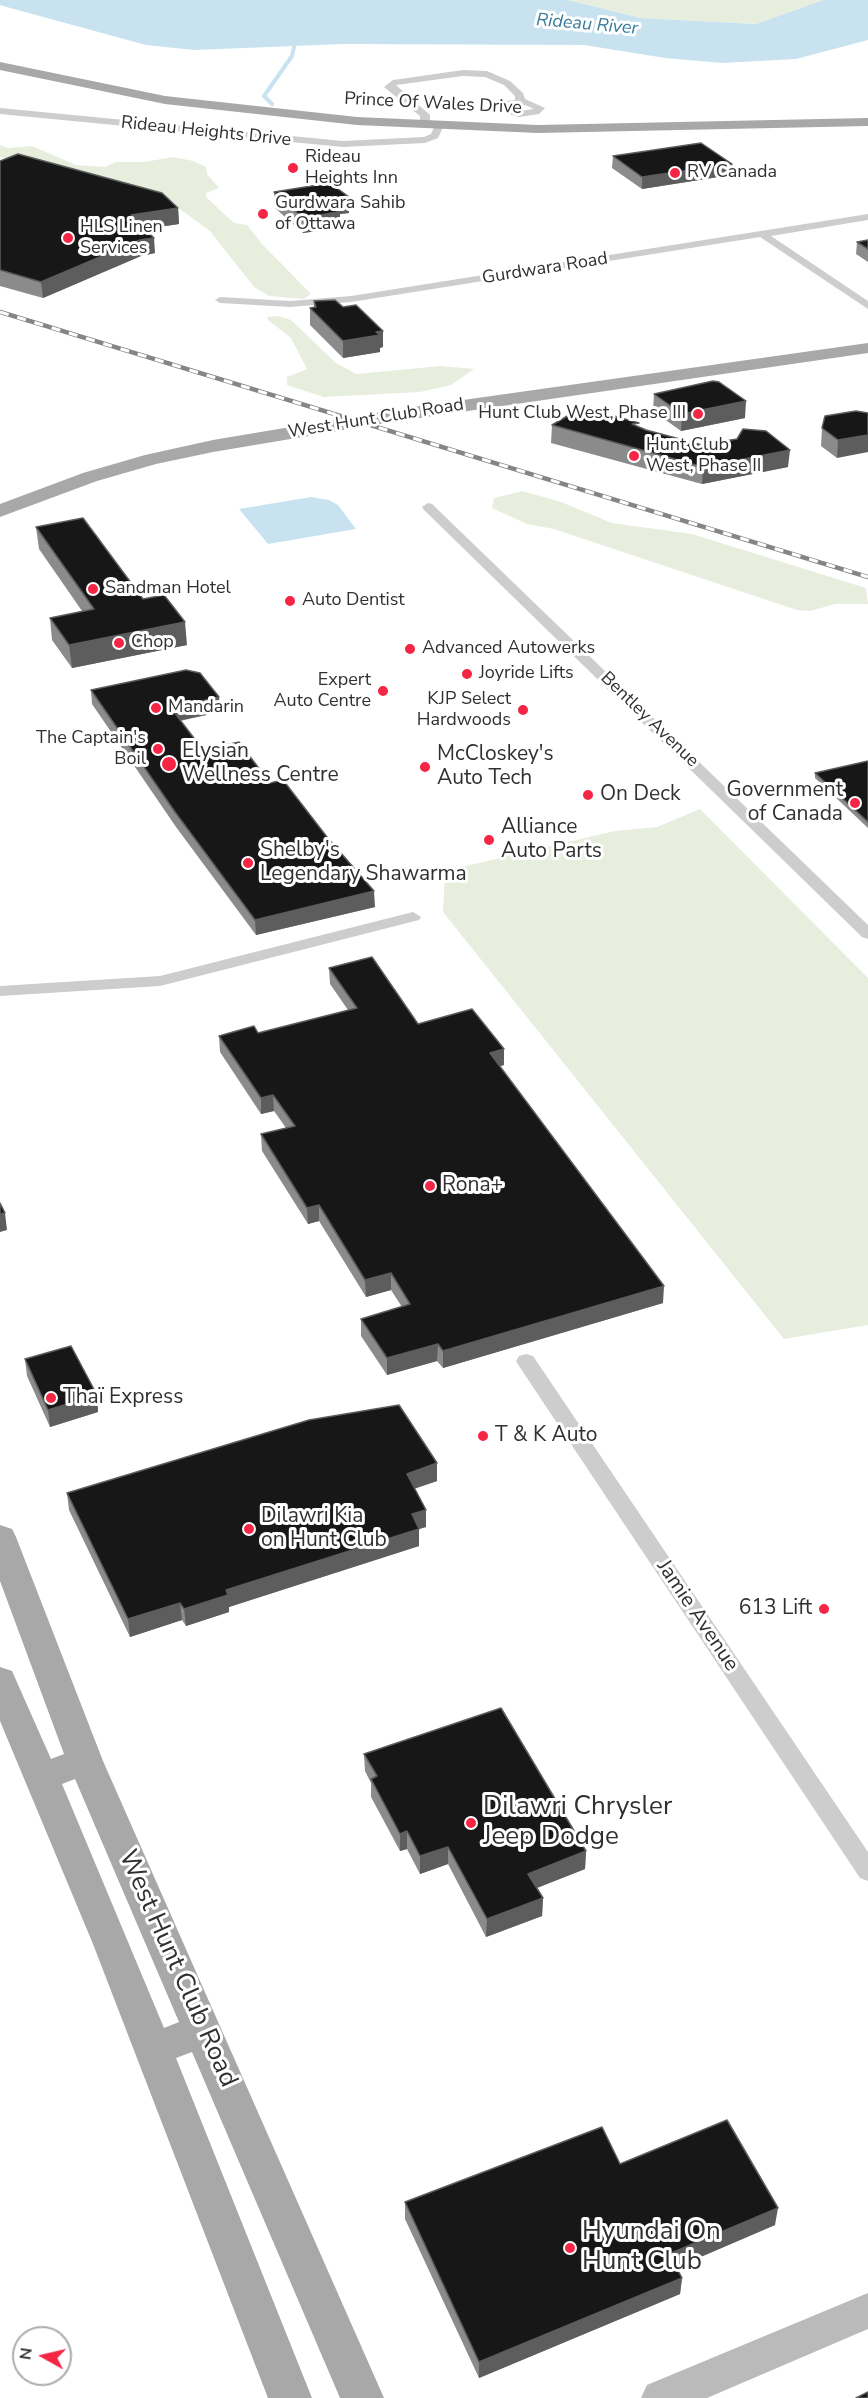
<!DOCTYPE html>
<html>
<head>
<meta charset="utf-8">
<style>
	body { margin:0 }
	#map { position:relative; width:868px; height:2398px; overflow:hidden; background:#fff; font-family:"Nunito Sans",sans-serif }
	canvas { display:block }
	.north { position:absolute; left:12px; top:2326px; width:60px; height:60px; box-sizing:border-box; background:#fff; border:2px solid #acacac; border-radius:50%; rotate:278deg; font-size:16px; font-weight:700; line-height:24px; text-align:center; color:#303030 }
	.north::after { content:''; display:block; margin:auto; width:21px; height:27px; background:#f52545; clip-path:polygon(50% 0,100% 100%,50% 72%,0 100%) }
</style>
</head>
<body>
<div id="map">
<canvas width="868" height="2398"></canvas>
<div class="north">N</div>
</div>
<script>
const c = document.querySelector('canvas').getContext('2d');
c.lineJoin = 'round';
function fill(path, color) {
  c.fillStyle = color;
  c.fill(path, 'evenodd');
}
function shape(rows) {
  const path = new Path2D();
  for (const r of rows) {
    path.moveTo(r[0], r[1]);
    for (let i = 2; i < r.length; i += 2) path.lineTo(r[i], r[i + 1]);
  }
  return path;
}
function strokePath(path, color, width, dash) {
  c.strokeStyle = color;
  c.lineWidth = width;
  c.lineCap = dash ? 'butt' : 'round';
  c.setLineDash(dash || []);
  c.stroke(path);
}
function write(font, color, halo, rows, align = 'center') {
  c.font = font + ' "Nunito Sans",sans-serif';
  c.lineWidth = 6;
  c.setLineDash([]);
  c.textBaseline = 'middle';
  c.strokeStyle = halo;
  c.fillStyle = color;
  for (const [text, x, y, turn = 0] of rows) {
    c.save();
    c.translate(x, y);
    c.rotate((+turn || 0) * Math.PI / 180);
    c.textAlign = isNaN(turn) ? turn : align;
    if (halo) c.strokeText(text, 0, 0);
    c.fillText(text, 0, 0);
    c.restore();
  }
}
fill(shape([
	[568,0,823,0,756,24,641,18],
	[0,145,8,148,32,146,76,165,105,167,116,162,144,162,173,157,193,161,206,167,207,174,219,188,206,193,207,198,234,223,247,225,262,244,311,294,304,299,269,296,254,287,210,231,173,204,0,157],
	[279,316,291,320,336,363,356,374,441,366,474,369,451,385,420,392,324,397,287,385,287,377,307,369,291,338,268,320,267,317],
	[522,491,561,502,612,523,692,534,866,588,868,604,835,604,810,611,797,610,554,529,527,524,492,508,494,498],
	[700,809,868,978,868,1325,784,1339,443,912,445,871,615,831,657,827]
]), '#e8eedd');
fill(shape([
	[0,0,568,0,641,18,756,24,823,0,868,0,868,40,796,59,722,63,665,58,584,45,344,44,194,50,146,45,3,6,0,5],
	[311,497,329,500,338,505,356,529,268,544,239,509]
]), '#c8e3ef');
strokePath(shape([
	[272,104,264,96,292,56,296,38]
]), '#c8e3ef', 4);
fill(shape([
	[463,70,487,71,510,81,523,93,525,99,545,108,539,114,519,117,498,111,498,107,505,101,515,100,515,96,504,85,485,77,463,76,396,85,430,115,430,125,425,128,420,125,420,116,384,87,393,80,463,70],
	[525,105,534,109,519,111,508,108,525,105],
	[0,108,343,141,424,137,431,134,436,123,444,125,438,138,425,143,343,147,0,114,0,108],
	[868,214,868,220,771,236,868,301,868,309,760,237,351,302,290,307,220,303,215,300,220,297,290,301,351,296,868,214],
	[428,503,432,504,868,925,868,939,862,937,424,510,422,507,428,503],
	[413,912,421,917,419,920,160,986,0,996,0,986,160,976,413,912],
	[526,1354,533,1356,868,1852,868,1881,860,1878,519,1366,516,1361,519,1356,526,1354]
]), '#cdcdcd');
fill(shape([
	[868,2293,868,2329,707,2398,641,2398,647,2385,868,2293]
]), '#bababa');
fill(shape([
	[0,62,165,96,357,117,538,125,868,118,868,126,538,133,357,125,165,104,0,70,0,62],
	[868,343,868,353,392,422,213,452,156,464,97,481,0,517,0,504,83,473,145,455,213,440,392,410,868,343],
	[0,1525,12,1529,16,1537,103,1761,384,2398,340,2398,192,2052,176,2058,312,2398,268,2398,93,1944,0,1721,0,1667,12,1671,51,1759,64,1754,0,1581,0,1525],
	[75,1779,179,2022,164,2028,62,1784,75,1779]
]), '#a8a8a8');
const rail = shape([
	[0,312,868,577]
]);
strokePath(rail, '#858585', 4.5);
strokePath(rail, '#fff', 3, [9]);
fill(shape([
	[613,156,731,175,642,189,612,168],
	[0,161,178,208,179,224,145,229,155,253,141,256,43,298,0,286],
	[274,192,349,213,340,214,340,220,338,221,338,228,303,233,275,208],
	[868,240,868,262,856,254,857,242],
	[314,301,343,307,383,331,383,347,380,348,380,352,343,358,310,325,310,308,314,308],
	[654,394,745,418,681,431,653,411],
	[856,411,837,458,821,446,822,428],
	[552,425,639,427,646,430,702,445,719,446,719,442,788,467,702,484,551,443],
	[36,527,143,599,187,645,72,668,52,640,50,618,82,611,39,549],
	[91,690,219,697,220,712,180,721,203,750,270,783,375,907,256,935,176,827,92,704],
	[868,761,868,828,815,778,815,773],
	[329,968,418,1024,504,1065,500,1066,663,1303,443,1368,437,1361,387,1375,361,1336,361,1319,402,1307,391,1290,366,1297,319,1221,308,1224,262,1151,261,1134,286,1128,274,1111,261,1114,220,1052,219,1036,258,1033,348,1010,330,984],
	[25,1359,97,1395,98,1412,50,1427,27,1376],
	[437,1463,437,1481,414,1489,426,1527,419,1529,419,1546,229,1607,229,1612,186,1626,182,1620,130,1637,69,1510,67,1493],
	[364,1754,586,1851,585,1869,536,1888,543,1898,542,1916,486,1937,448,1864,420,1874,407,1849,400,1851,371,1797,371,1783,365,1771],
	[620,2164,775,2225,677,2267,682,2278,680,2294,479,2378,405,2219,405,2202]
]), '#8b8b8b');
fill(shape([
	[732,164,731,175,642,189,642,177],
	[349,197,349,213,340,214,340,220,338,221,338,228,303,233,303,218,331,206,333,200],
	[178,208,179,224,132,231,131,215],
	[154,238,155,253,141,256,43,298,41,282,140,240],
	[383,331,383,347,380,348,380,352,343,358,343,341],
	[746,401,745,418,681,431,682,414],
	[868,435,868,452,837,458,838,440],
	[790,450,788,467,702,484,703,467],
	[185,622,187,645,72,668,69,645],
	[219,697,220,712,172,722,171,708],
	[374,891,375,907,256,935,255,920],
	[504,1049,504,1065,490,1069,490,1053],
	[273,1095,274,1111,261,1114,261,1098],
	[319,1205,319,1221,308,1224,307,1208],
	[5,1213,7,1230,0,1232,0,1214],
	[391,1273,391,1290,366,1297,365,1280],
	[664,1286,663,1303,443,1368,443,1351],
	[438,1344,437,1361,387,1375,387,1358],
	[97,1395,98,1412,50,1427,48,1410],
	[437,1463,437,1481,407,1491,407,1474],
	[426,1510,426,1527,419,1529,419,1546,229,1607,229,1612,186,1626,184,1609,226,1590,412,1514],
	[180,1603,182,1620,130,1637,128,1619],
	[407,1831,407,1849,400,1851,400,1834],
	[448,1847,448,1864,420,1874,420,1856],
	[586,1851,585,1869,527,1892,528,1874],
	[543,1898,542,1916,486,1937,487,1919],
	[778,2208,775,2225,668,2271,669,2254],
	[682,2278,680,2294,479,2378,479,2362]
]), '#5d5d5d');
const building = shape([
	[701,143,732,164,642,177,613,156,701,143],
	[18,154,162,193,178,208,131,215,154,238,140,240,41,282,0,270,0,161,18,154],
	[330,183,349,197,333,200,339,205,331,206,338,212,303,218,274,192,330,183],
	[868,240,868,249,857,242,868,240],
	[335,300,343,307,356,305,383,331,376,332,380,335,343,341,310,308,316,307,314,301,335,300],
	[713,381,719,382,746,401,682,414,654,394,713,381],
	[581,408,586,408,639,423,632,424,646,430,702,445,714,444,729,449,719,442,737,439,743,429,766,431,790,450,703,467,552,425,581,408],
	[856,411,868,413,868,435,838,440,822,428,825,416,856,411],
	[83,518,143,599,164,595,185,622,69,645,50,618,94,609,36,527,83,518],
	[186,670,200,673,219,697,171,708,203,750,239,742,270,783,283,780,327,837,374,891,255,920,175,812,91,690,186,670],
	[868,761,868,822,815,773,868,761],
	[372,957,418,1024,472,1009,504,1049,490,1053,664,1286,443,1351,438,1344,387,1358,361,1319,410,1304,391,1273,365,1280,319,1205,307,1208,261,1134,295,1126,273,1095,261,1098,219,1036,254,1026,258,1033,357,1008,329,968,372,957],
	[0,1203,5,1213,0,1214,0,1203],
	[71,1346,97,1395,48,1410,25,1359,71,1346],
	[399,1405,437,1463,407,1474,426,1510,412,1514,419,1529,226,1590,228,1595,184,1609,180,1603,128,1619,67,1493,309,1420,399,1405],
	[501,1708,586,1851,528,1874,543,1898,487,1919,448,1847,420,1856,407,1831,400,1834,371,1779,377,1776,364,1754,501,1708],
	[727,2120,778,2208,669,2254,682,2278,479,2362,405,2202,602,2127,620,2164,727,2120],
	[868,2392,868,2398,856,2398,868,2392]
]);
fill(building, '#171717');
strokePath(building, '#5d5d5d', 1.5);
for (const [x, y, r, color] of [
	[293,168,6,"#f52545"],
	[675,173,6,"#f52545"],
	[263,214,6,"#f52545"],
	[68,238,6,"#f52545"],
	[698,414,6,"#f52545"],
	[634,456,6,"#f52545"],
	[93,589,6,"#f52545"],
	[290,601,6,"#f52545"],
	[119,643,6,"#f52545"],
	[410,649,6,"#f52545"],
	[467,674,6,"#f52545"],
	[383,691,6,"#f52545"],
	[156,708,6,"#f52545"],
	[523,710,6,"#f52545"],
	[158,749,6,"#f52545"],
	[169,764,8,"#f52545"],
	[425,767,6,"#f52545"],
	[588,795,6,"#f52545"],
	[855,803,6,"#f52545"],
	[489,840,6,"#f52545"],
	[248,863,6,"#f52545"],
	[430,1186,6,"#f52545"],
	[51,1398,6,"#f52545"],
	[483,1436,6,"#f52545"],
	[249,1529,6,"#f52545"],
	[824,1609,6,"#f52545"],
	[471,1823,6,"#f52545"],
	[570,2248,6,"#f52545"]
]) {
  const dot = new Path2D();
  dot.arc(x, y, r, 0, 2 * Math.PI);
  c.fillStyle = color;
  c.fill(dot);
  strokePath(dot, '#fff', 2);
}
write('italic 18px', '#367c9b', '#fff', [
	["Rideau River",587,25,5]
]);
write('18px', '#303030', '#fff', [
	["Prince Of Wales Drive",433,104,3],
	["Rideau Heights Drive",206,132,6],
	["Gurdwara Road",545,269,-9],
	["West Hunt Club Road",376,419,-9],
	["Bentley Avenue",649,720,44]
]);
write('18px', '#303030', '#fff', [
	["Rideau",305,158],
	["Heights Inn",305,179],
	["RV Canada",687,173],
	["Gurdwara Sahib",275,204],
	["of Ottawa",275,225],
	["HLS Linen",80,228],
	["Services",80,249],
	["Hunt Club West, Phase III",686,414,"right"],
	["Hunt Club",646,446],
	["West, Phase II",646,467],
	["Sandman Hotel",105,589],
	["Auto Dentist",302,601],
	["Chop",131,643],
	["Advanced Autowerks",422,649],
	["Joyride Lifts",479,674],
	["Expert",371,681,"right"],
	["Auto Centre",371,702,"right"],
	["KJP Select",511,700,"right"],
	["Hardwoods",511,721,"right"],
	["Mandarin",168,708],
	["The Captain's",146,739,"right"],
	["Boil",146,760,"right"]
], 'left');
write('21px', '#303030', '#fff', [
	["Elysian",182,752],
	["Wellness Centre",182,776],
	["McCloskey's",437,755],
	["Auto Tech",437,779],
	["Government",843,791,"right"],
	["of Canada",843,815,"right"],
	["On Deck",600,795],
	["Alliance",501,828],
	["Auto Parts",501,852],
	["Shelby's",260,851],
	["Legendary Shawarma",260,875],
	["Rona+",442,1186],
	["Thaï Express",63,1398],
	["T & K Auto",495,1436],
	["Dilawri Kia",261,1517],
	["on Hunt Club",261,1541],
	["613 Lift",812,1609,"right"]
], 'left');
write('21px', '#303030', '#fff', [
	["Jamie Avenue",697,1616,56]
]);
write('26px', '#303030', '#fff', [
	["Dilawri Chrysler",483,1808],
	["Jeep Dodge",483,1838],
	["Hyundai On",582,2233],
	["Hunt Club",582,2263]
], 'left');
write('26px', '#303030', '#fff', [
	["West Hunt Club Road",177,1969,66]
]);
</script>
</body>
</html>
